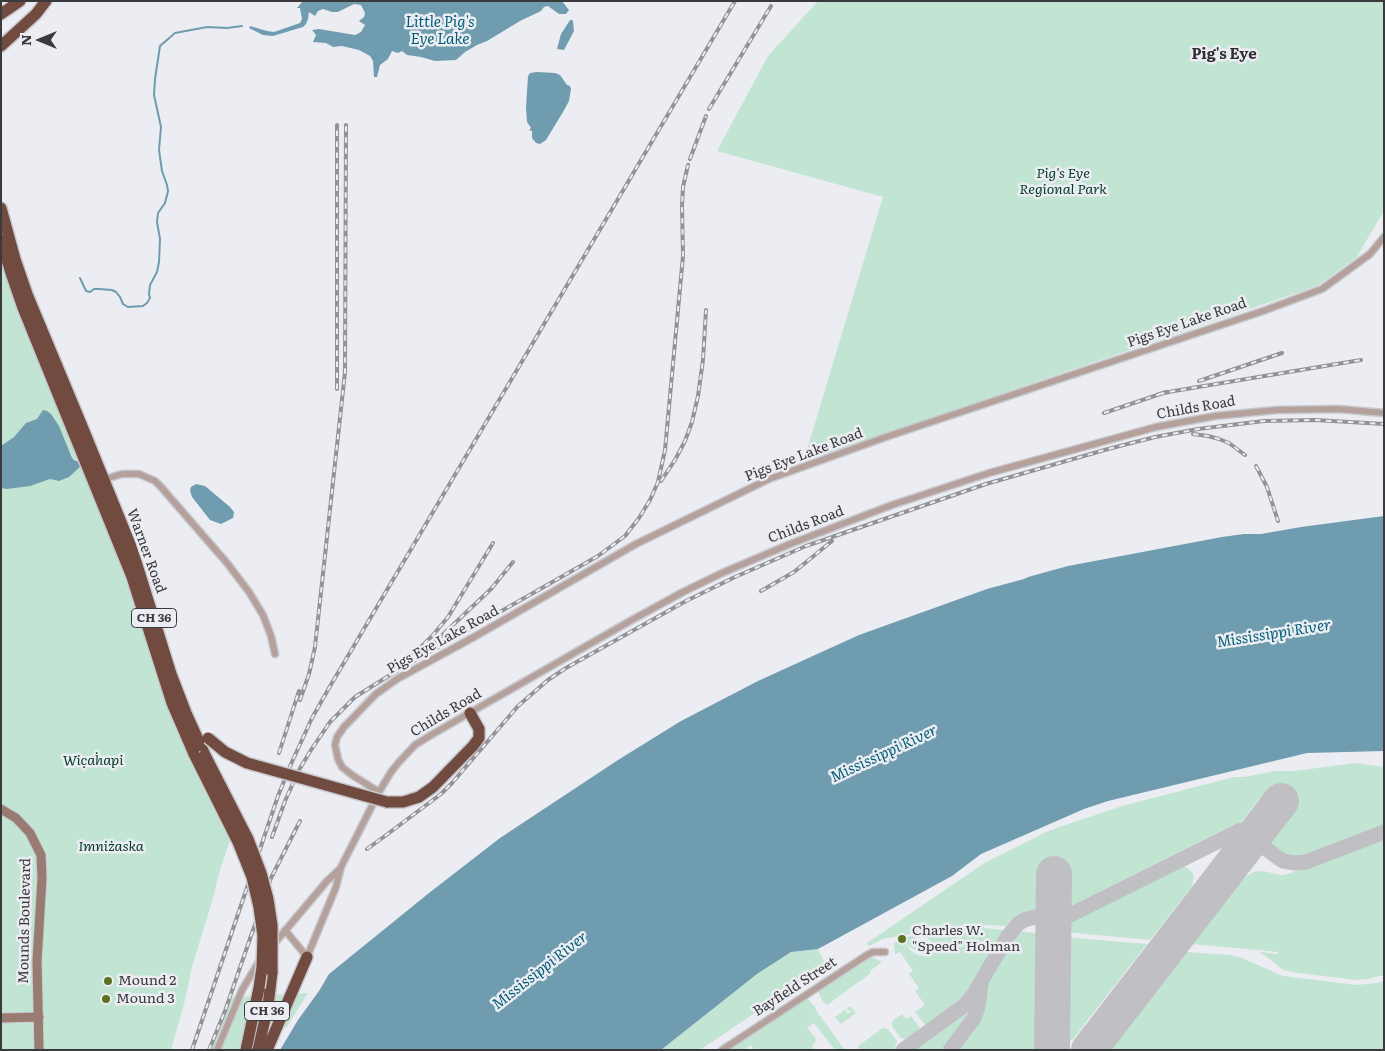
<!DOCTYPE html>
<html>
<head>
<meta charset="utf-8">
<style>
	body { margin:0 }
	#map { position:relative; width:1385px; height:1051px; overflow:hidden; background:#ecedf2; font-family:Literata,serif }
	canvas { display:block }
	.frame { position:absolute; inset:0; border:2px solid #3a3a3d; pointer-events:none }
	.north { position:absolute; left:15px; top:15px; width:50px; height:50px; -webkit-text-stroke:4px #ecedf2; paint-order:stroke; rotate:270deg; font-size:14px; font-weight:700; line-height:20px; text-align:center; color:#3a3a3d }
	.north::after { content:''; display:block; margin:auto; width:18px; height:22px; background:#3a3a3d; clip-path:polygon(50% 0,100% 100%,50% 72%,0 100%) }
</style>
</head>
<body>
<div id="map">
<canvas width="1385" height="1051"></canvas>
<div class="frame"></div>
<div class="north">N</div>
</div>
<script>
const c = document.querySelector('canvas').getContext('2d');
c.lineJoin = 'round';
function fill(path, color) {
  c.fillStyle = color;
  c.fill(path, 'evenodd');
}
function shape(rows) {
  const path = new Path2D();
  for (const r of rows) {
    path.moveTo(r[0], r[1]);
    for (let i = 2; i < r.length; i += 2) path.lineTo(r[i], r[i + 1]);
  }
  return path;
}
function strokePath(path, color, width, dash) {
  c.strokeStyle = color;
  c.lineWidth = width;
  c.lineCap = dash ? 'butt' : 'round';
  c.setLineDash(dash || []);
  c.stroke(path);
}
function write(font, color, halo, rows, align = 'center') {
  c.font = font + ' Literata,serif';
  c.lineWidth = 5;
  c.setLineDash([]);
  c.textBaseline = 'middle';
  c.strokeStyle = halo;
  c.fillStyle = color;
  for (const [text, x, y, turn = 0] of rows) {
    c.save();
    c.translate(x, y);
    c.rotate((+turn || 0) * Math.PI / 180);
    c.textAlign = isNaN(turn) ? turn : align;
    if (halo) c.strokeText(text, 0, 0);
    c.fillText(text, 0, 0);
    c.restore();
  }
}
fill(shape([
	[818,1,1384,1,1384,211,1356,258,1317,286,1021,387,803,463,883,197,717,151,768,56],
	[1,249,230,840,219,873,214,895,192,967,185,1000,171,1050,1,1050],
	[1355,763,1384,767,1384,825,1303,856,1298,857,1286,855,1272,846,1271,843,1286,823,1279,813,1284,804,1277,797,1270,806,1259,799,1241,822,1064,910,1065,874,1041,874,1040,910,1021,914,1013,919,1006,926,984,925,984,928,1004,930,965,994,960,1000,926,1025,925,1025,915,1012,925,1005,915,991,919,988,909,974,913,971,900,952,895,954,894,947,895,946,893,944,899,940,903,941,911,951,918,955,923,956,928,955,933,950,932,944,931,941,922,934,916,935,910,934,883,939,869,946,867,943,983,864,1048,831,1122,806,1234,777,1244,777,1275,771,1295,771],
	[1384,839,1384,975,1367,979,1357,980,1298,973,1283,970,1267,957,1259,952,1278,954,1278,952,1193,944,1244,878,1253,872,1263,871,1281,875,1288,874],
	[1183,866,1190,870,1193,874,1194,877,1192,886,1150,940,1065,932,1068,925,1076,918,1178,867],
	[1018,931,1036,933,1040,938,1039,1050,957,1050,980,1018,988,980],
	[912,936,915,937,919,941,925,940,928,941,931,949,928,953,922,954,908,946,903,938],
	[1064,937,1147,944,1073,1039,1071,1040,1065,1038,1063,1035],
	[818,949,826,965,700,1050,661,1050,757,974,791,952],
	[1187,952,1230,955,1242,958,1283,976,1357,985,1377,983,1384,981,1384,1050,1111,1050],
	[870,957,874,958,882,962,870,971,871,973,827,1005,822,1000,818,991],
	[308,993,286,1028,284,1027,274,1047,295,994],
	[288,994,265,1050,274,995],
	[253,996,240,1050,221,1050,243,997],
	[231,997,235,997,213,1050,211,1050],
	[807,998,816,1008,815,1009,845,1050,835,1050,814,1023,807,1028,815,1037,816,1041,812,1046,815,1050,754,1050,751,1045,744,1050,729,1050],
	[850,1006,856,1013,841,1024,835,1017,846,1009,847,1014,851,1012,850,1010,848,1011,847,1008],
	[969,1009,970,1010,966,1017,941,1050,913,1050],
	[902,1014,906,1019,911,1016,920,1028,918,1031,908,1038,904,1039,901,1038,892,1026,892,1023,893,1020],
	[883,1028,888,1029,897,1041,895,1048,893,1050,858,1050,858,1046]
]), '#c1e4d3');
fill(shape([
	[303,1,562,1,569,10,566,14,559,14,548,6,544,7,541,11,520,21,487,41,477,45,465,52,456,60,435,61,421,57,407,55,402,51,398,53,392,51,388,59,380,65,377,77,374,77,373,61,370,56,359,50,342,46,333,47,326,43,313,42,316,35,312,30,319,29,355,35,361,32,365,25,359,21,364,17,365,13,361,5,354,4,338,12,332,12,323,9,318,11,315,16,309,12,308,19,306,24,303,27,273,36,263,35,249,28,250,26,267,31,274,32,300,23,302,19,300,8,297,8],
	[570,20,572,20,573,21,574,31,564,50,557,49,561,34],
	[537,72,555,73,560,75,567,85,570,86,571,89,569,101,563,112,546,140,540,144,536,143,532,138,532,131,529,130,531,128,527,122,526,108,528,76,530,73],
	[43,410,47,411,51,414,59,426,72,458,75,461,80,461,82,465,69,477,59,481,50,479,30,486,7,489,1,488,1,446,14,437,26,423,37,419],
	[196,484,205,486,230,507,234,512,233,518,221,524,210,520,192,497,190,490,191,487],
	[1384,516,1384,751,1307,753,1108,801,1084,809,981,854,952,876,818,949,791,952,757,974,661,1050,280,1050,298,1020,319,991,329,974,429,893,500,838,618,760,681,721,758,681,859,635,987,589,1024,579,1028,577,1068,566,1222,537,1244,534,1261,534,1301,527]
]), '#709caf');
strokePath(shape([
	[80,278,86,291,90,292,94,289,99,289,112,290,116,292,120,297,123,304,128,307,143,306,147,303,150,298,149,294,150,285,157,272,159,262,160,239,157,222,158,213,165,203,168,191,167,185,162,171,159,150,161,127,154,95,155,79,160,46,175,33,207,27,227,28,242,26]
]), '#709caf', 2);
strokePath(shape([
	[903,1050,965,1005,973,995,1008,936,1018,924,1024,920,1035,917,1066,917,1241,830,1277,857,1283,861,1295,863,1306,862,1384,832],
	[950,1050,974,1018,978,1007,981,984]
]), '#c0c0c4', 15);
strokePath(shape([
	[1052,1050,1054,874],
	[1089,1050,1281,801]
]), '#c0c0c4', 36);
const street = shape([
	[102,480,122,474,139,474,155,481,161,487,227,563,249,592,263,615,271,636,275,654],
	[379,792,352,775,342,767,338,759,335,745,337,737,344,727,376,694,397,679,474,637,636,544,769,479,886,437,1263,311,1322,289,1370,254,1384,237],
	[285,930,307,957,336,887,341,867,379,792,391,772,399,762,415,745,431,735,630,621,683,592,722,573,790,544,892,505,989,473,1156,427,1215,416,1277,410,1338,409,1384,413],
	[273,945,327,881,341,868],
	[217,1050,242,990,260,960],
	[722,1050,867,955,873,952,885,952]
]);
const secondary = shape([
	[1,809,16,818,30,833,41,855,42,878,37,961,39,1050],
	[1,1018,39,1017]
]);
const highway = shape([
	[1,14,20,1],
	[1,46,36,14,46,1],
	[1,208,15,259,27,294,82,426,130,544,137,565,171,674,186,713,205,755],
	[1,240,11,273,23,308,132,577,172,703,194,754],
	[387,802,403,802,419,797,433,787,473,746,479,738,479,729,470,713],
	[246,1050,259,988],
	[258,1050,268,1006,272,972],
	[267,1050,307,957]
]);
strokePath(street, '#c8c9ce', 9);
strokePath(secondary, '#c8c9ce', 11);
strokePath(highway, '#c8c9ce', 14);
strokePath(street, '#b5a19b', 6);
strokePath(secondary, '#987c73', 9);
strokePath(highway, '#714b40', 11);
const rail = shape([
	[709,109,771,6],
	[690,159,706,116],
	[1199,381,1282,353],
	[337,389,337,125],
	[1159,394,1174,391,1361,360],
	[1104,413,1166,392],
	[1193,434,1208,436,1219,439,1229,443,1245,455],
	[1256,466,1267,487,1278,521],
	[661,481,675,460,685,441,692,422,698,396,703,360,706,310],
	[761,591,794,572,832,541],
	[436,641,491,589,513,562],
	[407,658,421,647,433,635,448,617,493,543],
	[300,700,309,674,315,647,345,372,346,125],
	[279,753,299,691],
	[272,837,285,801,299,770,311,750,330,722,355,697,398,670,598,556,625,536,639,518,650,500,658,482,665,450,683,256,682,206,683,187,688,165],
	[367,849,385,836,441,794,452,783,518,706,548,680,566,668,686,601,735,577,806,546,986,484,1108,449,1155,437,1198,429,1264,421,1315,420,1384,424],
	[192,1050,278,796,291,764,312,718,329,688,735,1],
	[209,1050,225,1011,271,878,300,821]
]);
strokePath(rail, '#939397', 4);
strokePath(rail, '#ecedf2', 2, [5.5]);
const highwayBridge = shape([
	[208,738,225,752,247,763,387,802],
	[194,754,238,842,252,877,259,907,263,936,262,967,259,988],
	[205,755,248,839,261,873,268,899,272,925,272,972]
]);
strokePath(highwayBridge, '#c8c9ce', 14, []);
strokePath(highwayBridge, '#714b40', 11);
for (const [x, y, r, color] of [
	[902,939,5,"#5b7222"],
	[108,981,5,"#5b7222"],
	[106,999,5,"#5b7222"]
]) {
  const dot = new Path2D();
  dot.arc(x, y, r, 0, 2 * Math.PI);
  c.fillStyle = color;
  c.fill(dot);
  strokePath(dot, '#ecedf2', 2);
}
for (const [x, y, w] of [
	[154,618,45],
	[267,1011,45]
]) {
  const box = new Path2D();
  box.roundRect(x - w / 2, y - 9.5, w, 19, 4);
  c.fillStyle = '#ecedf2';
  c.fill(box);
  strokePath(box, '#3a3a3d', 1);
}
write('bold 12px', '#3a3a3d', null, [
	["CH 36",154,618],
	["CH 36",267,1011]
]);
write('italic 14px', '#003b27', '#ecedf2', [
	["Pig's Eye",1063,174],
	["Regional Park",1063,190],
	["Wic̣aḣapi",93,761],
	["Imniżaska",111,847]
]);
write('14px', '#3a3a3d', '#ecedf2', [
	["Pigs Eye Lake Road",1187,323,-19],
	["Childs Road",1196,408,-10],
	["Pigs Eye Lake Road",804,455,-21],
	["Childs Road",806,525,-21],
	["Warner Road",146,551,70],
	["Pigs Eye Lake Road",443,640,-29],
	["Childs Road",446,713,-31],
	["Mounds Boulevard",25,921,-89],
	["Bayfield Street",795,987,-33]
]);
write('14px', '#3a3a3d', '#ecedf2', [
	["Charles W.",912,931],
	["\"Speed\" Holman",912,947],
	["Mound 2",118,981],
	["Mound 3",116,999]
], 'left');
write('italic 15px', '#005d78', '#ecedf2', [
	["Little Pig's",440,23],
	["Eye Lake",440,40],
	["Mississippi River",1274,634,-9],
	["Mississippi River",884,754,-25],
	["Mississippi River",540,971,-38]
]);
write('bold 15px', '#2e2e32', '#ecedf2', [
	["Pig's Eye",1224,55]
]);
</script>
</body>
</html>
